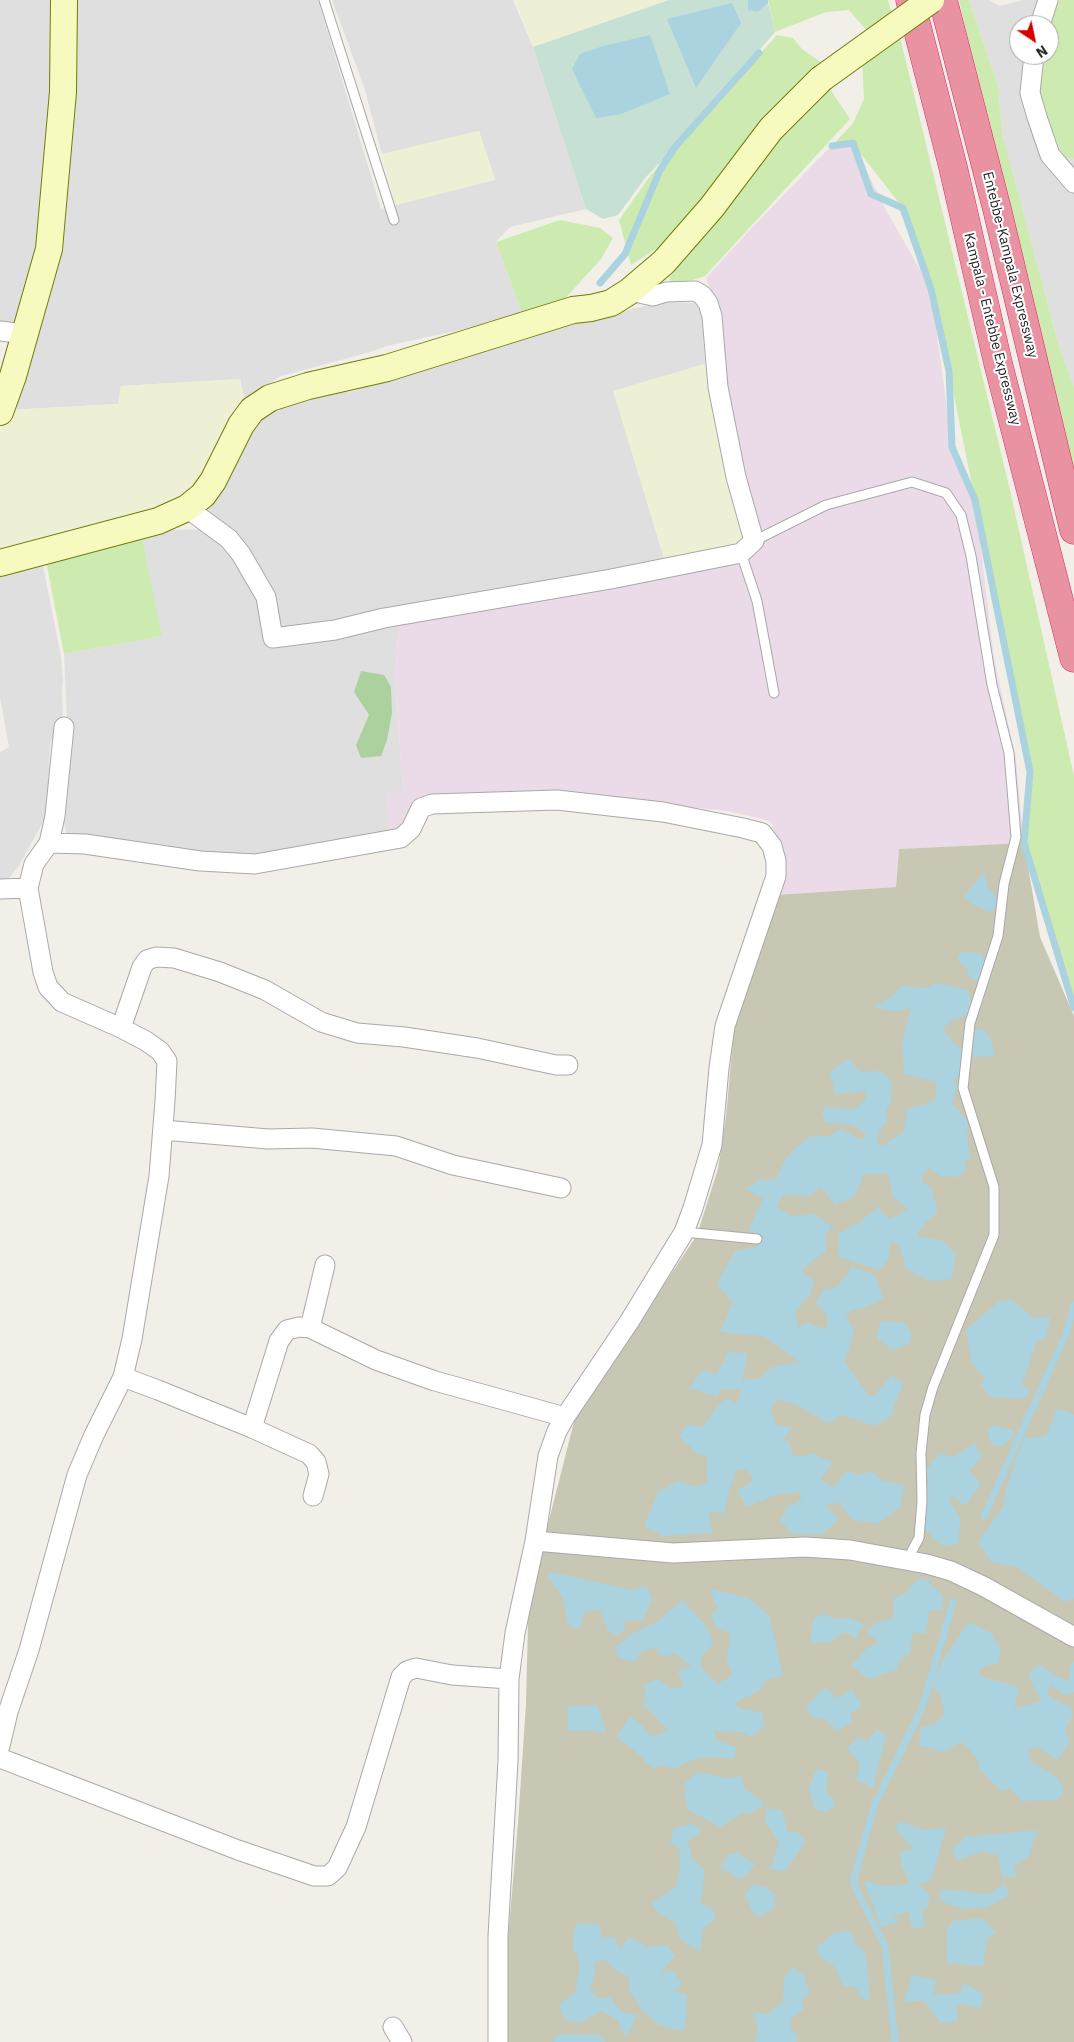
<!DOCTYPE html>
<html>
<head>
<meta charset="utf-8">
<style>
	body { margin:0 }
	#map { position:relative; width:1074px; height:2042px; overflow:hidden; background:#f2efe9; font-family:"IBM Plex Sans",sans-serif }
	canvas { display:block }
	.north { position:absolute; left:1009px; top:15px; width:50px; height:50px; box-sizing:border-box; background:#fff; border:1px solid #a7a7a7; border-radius:50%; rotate:146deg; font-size:14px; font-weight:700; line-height:20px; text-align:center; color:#222 }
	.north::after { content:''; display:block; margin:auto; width:18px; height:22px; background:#d40000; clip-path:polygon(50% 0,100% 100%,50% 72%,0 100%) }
</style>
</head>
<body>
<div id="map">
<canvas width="1074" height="2042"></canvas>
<div class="north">N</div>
</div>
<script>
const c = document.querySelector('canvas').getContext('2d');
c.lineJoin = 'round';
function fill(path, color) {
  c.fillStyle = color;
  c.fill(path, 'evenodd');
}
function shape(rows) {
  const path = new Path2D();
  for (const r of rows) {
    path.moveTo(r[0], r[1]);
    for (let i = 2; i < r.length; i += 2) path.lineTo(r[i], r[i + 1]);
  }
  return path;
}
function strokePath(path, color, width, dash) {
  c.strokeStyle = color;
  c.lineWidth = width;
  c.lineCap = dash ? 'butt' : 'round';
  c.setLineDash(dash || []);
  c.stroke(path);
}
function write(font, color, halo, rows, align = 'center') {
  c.font = font + ' "IBM Plex Sans",sans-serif';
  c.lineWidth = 4;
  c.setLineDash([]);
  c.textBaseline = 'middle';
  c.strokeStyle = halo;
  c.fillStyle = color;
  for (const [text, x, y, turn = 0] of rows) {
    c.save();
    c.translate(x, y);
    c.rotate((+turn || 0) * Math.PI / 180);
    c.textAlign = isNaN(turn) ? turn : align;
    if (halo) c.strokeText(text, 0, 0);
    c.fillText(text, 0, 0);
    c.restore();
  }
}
fill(shape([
	[0,0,55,0,42,244,19,325,0,325],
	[73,0,318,0,381,209,495,179,479,131,382,154,364,87,332,0,513,0,533,47,586,209,510,227,496,242,523,316,387,346,367,353,281,376,269,384,246,406,240,379,121,386,118,404,9,410,37,323],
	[969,0,989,0,1000,6,1022,0,1038,0,1033,25,1019,25,1019,55,1028,55,1043,157,1074,159,1074,387,1059,346,1002,132,998,86],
	[662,302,696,303,702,316,705,364,614,391,664,558,300,632,277,627,266,589,195,509,244,430,291,397,354,391,391,376,540,328,594,318],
	[203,529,227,544,291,644,399,622,395,676,403,791,389,837,259,858,205,855,67,836,62,815,68,742,64,654,161,636,142,537,170,530],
	[42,561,61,657,63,679,62,690,63,723,57,725,50,744,47,815,18,867,7,880,0,883,0,752,9,747,0,697,0,572]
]), '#e0dfdf');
fill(shape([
	[853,143,886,210,931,289,952,447,975,500,994,658,1016,759,1024,843,899,849,896,887,776,895,784,852,770,821,728,811,607,799,416,802,408,829,389,837,386,793,403,791,395,676,399,622,746,555,738,457,725,396,719,309,706,278,746,234,828,149]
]), '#ebdbe8');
fill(shape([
	[1024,843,1040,937,1074,1016,1074,2042,505,2042,508,1939,518,1823,526,1704,528,1622,534,1581,547,1528,575,1418,697,1235,718,1169,726,1117,735,1017,776,895,896,887,899,849]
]), '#c7c7b4');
fill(shape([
	[515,0,669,0,533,47],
	[479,131,495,180,395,205,382,154],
	[705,364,721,446,745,533,742,543,729,549,664,558,613,391],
	[240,379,246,406,196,492,176,510,0,558,0,435,9,410,118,404,121,386]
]), '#eef0d5');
fill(shape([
	[768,0,888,0,892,14,867,31,849,10,826,12,775,32],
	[959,0,969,0,998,86,1002,132,1059,346,1074,387,1074,494,1044,378],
	[1059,0,1074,0,1074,159,1063,158,1038,90,1043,55,1049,55,1049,27],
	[777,35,793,38,802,49,822,63,774,108,729,161,702,200,661,246,631,265,619,220,650,176],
	[900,37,1009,486,1074,776,1074,1010,1024,843,1030,772,949,371,931,289,903,208,853,144,832,146,853,123,864,99,862,60],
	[828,86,850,119,705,276,673,286,669,278,784,130],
	[560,220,600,228,613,238,601,259,560,304,523,316,496,242],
	[142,537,162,636,64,654,46,561]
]), '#cdebb0');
fill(shape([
	[361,671,384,675,391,687,392,713,387,740,381,756,361,758,356,745,369,715,354,692]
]), '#add19e');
fill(shape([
	[669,0,748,0,748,9,758,12,768,3,775,32,683,139,646,177,618,215,603,219,586,209,533,47]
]), '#c6e0d4');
fill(shape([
	[748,0,768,0,768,3,758,12,748,10],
	[732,3,741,23,696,88,667,19],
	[650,35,670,94,621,114,596,118,572,69,580,54,603,46],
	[984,872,988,888,999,900,991,913,970,903,964,896],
	[962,951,982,954,986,967,979,983,969,977,966,967,957,960],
	[937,983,968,990,972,1003,968,1015,950,1021,943,1028,953,1043,965,1052,965,1072,954,1080,955,1085,963,1080,957,1088,952,1103,967,1120,968,1144,971,1158,964,1161,966,1167,960,1177,940,1176,928,1167,921,1180,931,1188,938,1212,925,1223,917,1236,944,1241,956,1254,952,1279,930,1281,906,1269,900,1247,890,1240,889,1258,880,1270,839,1257,838,1234,860,1222,878,1207,890,1219,908,1209,893,1197,888,1174,864,1174,854,1197,835,1204,821,1187,809,1196,783,1195,777,1207,792,1216,815,1214,832,1227,825,1235,826,1252,810,1262,802,1271,814,1281,810,1294,795,1312,798,1327,809,1323,827,1330,827,1316,816,1302,824,1290,837,1287,852,1267,875,1275,883,1299,866,1307,852,1310,846,1315,854,1331,845,1362,866,1392,873,1397,892,1375,903,1383,890,1418,875,1426,842,1415,828,1423,797,1405,778,1399,770,1408,776,1425,792,1427,783,1440,788,1441,794,1457,813,1454,832,1462,821,1480,833,1488,847,1470,858,1475,871,1471,883,1481,904,1485,900,1508,878,1523,852,1520,840,1503,825,1504,838,1519,824,1533,793,1535,780,1520,788,1506,801,1501,800,1492,778,1494,747,1507,737,1491,754,1480,747,1470,737,1469,729,1490,725,1513,709,1512,712,1533,663,1536,644,1526,658,1492,678,1481,694,1486,707,1483,707,1456,698,1454,679,1437,687,1424,703,1427,718,1405,727,1399,737,1403,742,1389,720,1389,718,1397,690,1388,702,1370,717,1374,729,1351,748,1354,742,1380,761,1378,772,1367,800,1362,763,1336,720,1332,733,1303,717,1283,735,1251,757,1247,764,1237,748,1230,763,1198,746,1189,761,1179,775,1180,788,1155,810,1136,829,1136,841,1129,862,1140,866,1134,850,1124,826,1123,821,1111,828,1107,854,1109,866,1099,865,1091,835,1094,830,1072,849,1058,860,1072,881,1071,892,1082,891,1104,886,1108,887,1120,879,1132,877,1143,882,1146,904,1132,907,1110,935,1100,936,1082,904,1074,902,1043,911,1007,896,1012,873,1007,894,995,901,986,926,988],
	[975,1030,985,1030,992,1041,994,1056,974,1057,971,1044],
	[1012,1300,1034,1318,1051,1317,1046,1337,1036,1343,1022,1384,1031,1392,1021,1399,990,1397,980,1385,985,1379,971,1362,966,1330,999,1301],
	[880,1321,904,1323,911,1333,911,1342,893,1350,877,1339],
	[1057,1408,1074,1415,1074,1599,1065,1602,1018,1567,991,1562,978,1542,1003,1507,1007,1486,1024,1438,1046,1436],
	[995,1425,1014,1431,1013,1438,999,1447,991,1444,987,1429],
	[975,1443,982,1457,969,1471,981,1484,965,1506,953,1496,949,1500,961,1519,958,1543,953,1546,939,1544,924,1528,925,1489,929,1483,926,1470,940,1454,953,1457],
	[557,1573,631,1590,646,1586,653,1600,642,1620,623,1621,625,1630,616,1636,608,1630,599,1609,585,1612,579,1629,567,1623,563,1598,546,1574],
	[917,1579,928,1580,943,1596,942,1610,929,1611,926,1634,913,1632,910,1653,901,1659,896,1670,868,1679,851,1665,867,1648,879,1643,867,1632,875,1623,894,1618,894,1598,906,1593],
	[709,1589,748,1598,769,1615,783,1675,765,1681,759,1691,734,1703,740,1708,763,1713,764,1727,751,1737,742,1732,713,1731,717,1741,737,1747,733,1758,705,1757,687,1762,674,1769,661,1765,653,1769,634,1750,616,1737,630,1716,644,1727,651,1737,668,1730,644,1705,645,1684,658,1679,671,1689,684,1685,677,1671,691,1666,675,1653,662,1657,656,1647,642,1651,635,1662,618,1657,615,1648,633,1633,657,1622,682,1600,707,1627,713,1644,702,1655,701,1667,717,1684,733,1675,726,1659,731,1634,718,1629,710,1616,718,1609],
	[824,1614,836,1619,850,1618,863,1624,856,1639,845,1632,830,1642,810,1643,813,1619],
	[969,1622,991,1633,1001,1650,998,1664,983,1666,977,1675,1019,1687,1014,1707,1026,1706,1041,1700,1028,1676,1039,1664,1054,1675,1069,1681,1071,1663,1074,1662,1074,1692,1068,1696,1050,1685,1047,1695,1071,1708,1073,1714,1065,1730,1070,1742,1057,1760,1036,1746,1027,1751,1031,1762,1057,1777,1064,1790,1058,1800,1021,1801,1011,1788,1002,1791,981,1771,976,1757,962,1742,943,1752,919,1745,920,1728,934,1724,945,1714,940,1693,930,1685,948,1652],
	[825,1687,836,1698,852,1690,862,1705,849,1715,852,1723,837,1731,825,1719,812,1717,806,1707],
	[597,1705,607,1732,568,1730,567,1706],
	[877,1729,886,1735,873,1788,856,1780,860,1764,847,1748,858,1738,868,1741],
	[817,1768,828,1773,826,1791,836,1804,826,1812,815,1810,808,1788],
	[697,1772,729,1778,743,1776,743,1788,765,1803,752,1813,742,1813,720,1827,687,1809,684,1784],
	[767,1808,782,1810,788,1832,798,1832,805,1842,785,1871,770,1869,779,1843,765,1821],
	[902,1822,921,1829,946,1828,931,1880,918,1884,929,1893,929,1906,922,1911,925,1926,912,1928,908,1911,893,1916,899,1922,881,1927,864,1881,885,1886,910,1884,901,1865,900,1852,913,1849,894,1826],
	[693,1824,702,1831,688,1841,692,1860,705,1870,701,1903,711,1908,716,1919,703,1928,700,1952,680,1939,675,1922,658,1913,652,1903,676,1887,680,1866,680,1849,670,1842,674,1828],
	[1038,1830,1028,1857,1015,1865,1016,1877,1002,1877,998,1856,983,1851,958,1860,951,1851,965,1837],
	[738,1853,755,1865,748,1874,739,1879,721,1867,728,1855],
	[754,1884,766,1887,776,1896,774,1908,760,1917,753,1913,745,1894],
	[1004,1884,1010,1895,987,1907,962,1909,939,1900,941,1889,989,1894],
	[981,1918,996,1932,987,1939,983,1966,947,1963,947,1931,952,1921],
	[576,1923,599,1924,602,1937,614,1937,621,1949,628,1937,648,1947,668,1945,675,1956,660,1973,672,1970,682,1982,675,1991,687,1995,686,2024,682,2031,658,2025,639,2006,629,1989,630,1978,615,1970,606,1960,595,1962,595,1974,590,1987,598,1998,611,1998,621,2012,637,2015,627,2036,621,2031,618,2020,601,2011,580,2023,564,2019,559,2004,575,1993,579,1968,578,1955,572,1949],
	[850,1930,857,1946,866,1954,870,2000,861,1998,856,1987,843,1986,837,1971,831,1963,822,1959,816,1948,834,1933],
	[793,1968,803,1974,810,1992,801,2000,803,2010,791,2018,790,2029,798,2036,796,2042,755,2042,758,2028,753,2012,767,2014,783,2002,784,1977],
	[913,1975,936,1980,933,1995,959,1993,964,1983,984,1995,981,2008,957,2003,958,2021,940,2023,925,2001,904,2001],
	[556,2034,599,2035,606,2042,554,2042]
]), '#aad3df');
strokePath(shape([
	[832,146,853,143,871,194,903,208,931,289,949,371,952,447,975,500,1030,772,1024,843,1074,1008],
	[600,283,625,254,660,170,675,147,759,53],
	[984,1516,1066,1334,1074,1305],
	[895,2042,885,1946,853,1882,874,1806,922,1708,953,1602]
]), '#aad3df', 7);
const lane = shape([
	[324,0,394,220],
	[754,541,826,505,912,482,946,493,961,515,971,556,992,685,1009,753,1016,837,1004,884,998,936,970,1023,963,1088,994,1187,994,1235,933,1387,925,1415,921,1453,922,1501,919,1538,907,1560],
	[741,553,757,601,774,693],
	[684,1232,757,1239]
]);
const street = shape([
	[1040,25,1048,0],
	[1034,55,1030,93,1037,117,1050,155,1074,183],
	[0,331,25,334],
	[187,508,229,539,241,554,266,597,273,638,335,630,384,618,611,579,741,553,754,541,736,477,718,387,712,316,708,303,702,295,695,291,666,292,653,296,630,291],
	[49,843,85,844,200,861,255,864,401,838,411,829,421,808,432,804,557,800,663,812,743,828,762,833,772,846,776,861,776,876,725,1026,719,1068,712,1145,693,1208,684,1232,629,1322,565,1417,557,1431,548,1456,535,1541,515,1633,509,1679,508,1761,498,1936,498,2042],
	[0,889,28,888],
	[121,1028,142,967,147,960,156,957,174,958,220,972,265,990,321,1022,357,1033,404,1037,477,1048,556,1065,568,1065],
	[163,1130,268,1139,312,1138,396,1146,453,1165,561,1188],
	[325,1265,310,1328,376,1360,435,1381,565,1417],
	[123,1377,158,1390,252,1428,309,1454,316,1462,319,1474,313,1496],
	[252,1428,279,1341,287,1330,299,1327,310,1328],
	[535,1541,673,1553,805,1547,850,1550,927,1564,951,1571,983,1586,1074,1637],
	[0,1746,8,1712,29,1650,77,1475,94,1435,123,1377,132,1339,159,1176,165,1101,167,1061,160,1051,146,1041,121,1028,62,1002,48,987,43,972,28,888,34,864,49,843,55,816,64,727],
	[0,1758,238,1850,314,1876,328,1876,337,1868,356,1827,401,1677,407,1671,416,1668,452,1675,509,1679],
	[393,2027,402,2042]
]);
const secondary = shape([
	[0,412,13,376,49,249,63,92,64,0],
	[0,563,158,521,187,508,203,495,213,481,241,425,252,410,270,398,308,386,387,368,573,310,591,308,611,303,630,291,664,262,712,207,771,129,821,79]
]);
const highway = shape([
	[910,0,953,167,998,363,1074,658],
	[943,0,997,209,1074,530]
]);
strokePath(lane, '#a9a9a9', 11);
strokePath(street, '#a9a9a9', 21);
strokePath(secondary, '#707d05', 28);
strokePath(highway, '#dc2a67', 29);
strokePath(lane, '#fff', 9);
strokePath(street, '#fff', 19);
strokePath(secondary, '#f7fabf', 26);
strokePath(highway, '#e892a2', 28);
const secondaryBridge = shape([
	[821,79,931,0]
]);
strokePath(secondaryBridge, '#707d05', 28, []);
strokePath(secondaryBridge, '#f7fabf', 26);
write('14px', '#222', '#fff', [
	["Entebbe-Kampala Expressway",1010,265,76],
	["Kampala - Entebbe Expressway",992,329,76]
]);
</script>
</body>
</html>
